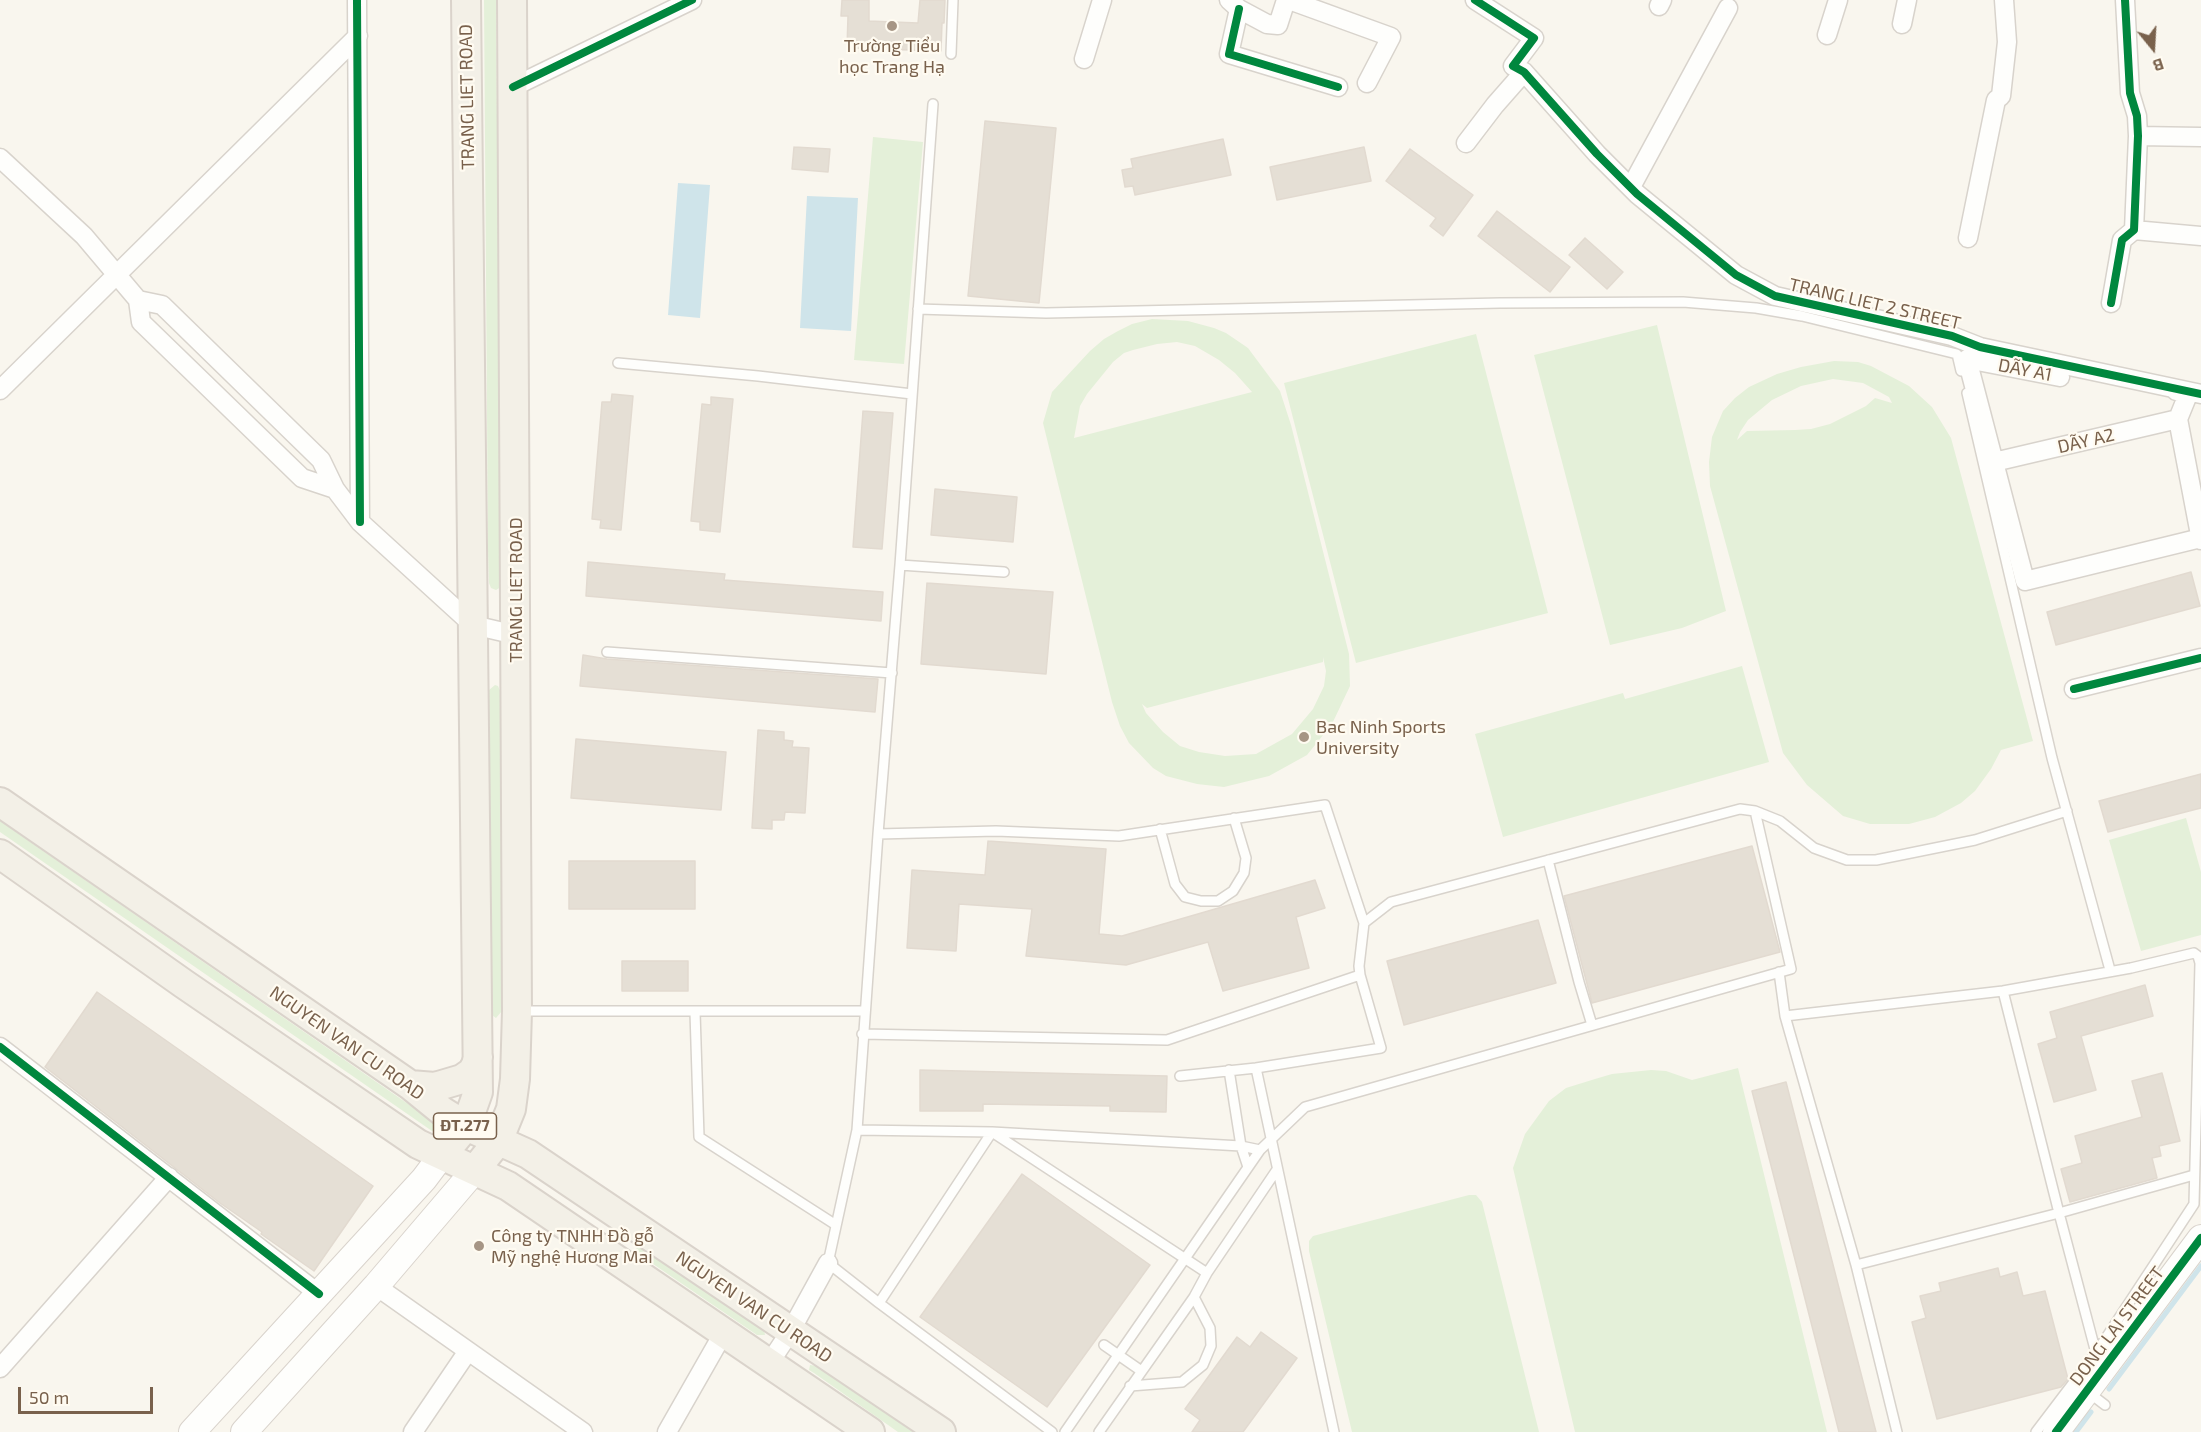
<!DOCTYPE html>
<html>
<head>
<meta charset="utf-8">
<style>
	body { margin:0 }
	#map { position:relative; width:2201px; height:1432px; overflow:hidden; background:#f9f6ee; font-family:"Exo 2",sans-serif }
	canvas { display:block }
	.north { position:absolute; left:2123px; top:18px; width:60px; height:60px; -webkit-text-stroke:4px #fffbf1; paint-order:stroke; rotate:162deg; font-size:16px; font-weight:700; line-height:24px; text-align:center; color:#79614c }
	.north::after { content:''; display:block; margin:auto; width:21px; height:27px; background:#79614c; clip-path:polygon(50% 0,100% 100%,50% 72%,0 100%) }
	.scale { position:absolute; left:18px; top:1387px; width:135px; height:27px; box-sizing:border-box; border:3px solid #79614c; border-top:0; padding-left:8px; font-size:18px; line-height:21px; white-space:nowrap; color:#79614c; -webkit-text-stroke:4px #fffbf1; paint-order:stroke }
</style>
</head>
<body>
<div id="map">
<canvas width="2201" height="1432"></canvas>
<div class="north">B</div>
<div class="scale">50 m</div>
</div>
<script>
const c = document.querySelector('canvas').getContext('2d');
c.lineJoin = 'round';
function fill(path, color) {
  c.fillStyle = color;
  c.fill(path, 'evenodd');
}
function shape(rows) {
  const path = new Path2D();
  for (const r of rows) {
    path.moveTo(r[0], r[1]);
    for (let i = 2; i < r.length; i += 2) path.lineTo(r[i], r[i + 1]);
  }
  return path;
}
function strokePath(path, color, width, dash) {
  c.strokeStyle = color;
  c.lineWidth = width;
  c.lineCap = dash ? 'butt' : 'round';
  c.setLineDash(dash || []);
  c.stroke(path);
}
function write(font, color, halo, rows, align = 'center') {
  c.font = font + ' "Exo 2",sans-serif';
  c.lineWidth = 4.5;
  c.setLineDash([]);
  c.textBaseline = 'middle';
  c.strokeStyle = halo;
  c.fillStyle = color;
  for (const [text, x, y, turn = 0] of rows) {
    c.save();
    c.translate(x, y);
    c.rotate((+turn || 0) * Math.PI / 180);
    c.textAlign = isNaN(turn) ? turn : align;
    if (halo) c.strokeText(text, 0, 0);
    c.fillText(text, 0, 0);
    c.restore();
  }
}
fill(shape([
	[484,0,496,0,501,587,496,590,491,588,489,583,488,551],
	[873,137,923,142,904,364,854,360],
	[1152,319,1188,321,1214,328,1226,333,1248,348,1280,391,1291,425,1349,654,1350,686,1332,724,1307,755,1269,776,1224,787,1197,784,1166,776,1153,768,1129,743,1120,726,1112,702,1043,423,1052,392,1090,351,1104,339,1118,331,1132,324],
	[1177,342,1195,346,1219,360,1235,373,1252,392,1074,438,1080,406,1087,394,1113,362,1124,353,1133,350,1157,344],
	[1323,657,1326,671,1324,686,1313,709,1292,734,1256,754,1225,756,1199,752,1180,746,1163,732,1146,713,1142,704,1147,708,1323,662],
	[1657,325,1726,611,1682,628,1610,645,1534,355],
	[1476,334,1548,613,1356,663,1284,383],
	[1834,361,1858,362,1871,366,1909,386,1932,407,1951,438,2033,741,2001,750,1991,769,1975,791,1961,803,1935,817,1909,824,1870,824,1843,816,1807,785,1783,753,1710,486,1709,462,1712,437,1723,411,1735,398,1749,387,1777,374,1801,367],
	[1833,379,1863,383,1889,397,1892,403,1875,398,1866,406,1830,424,1811,429,1795,430,1747,431,1737,440,1740,432,1748,420,1772,400,1801,386],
	[1742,666,1769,762,1503,837,1475,734,1623,693,1625,699],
	[495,685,498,686,501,693,502,978,502,1011,496,1018,492,1015,491,1009,489,697,489,690],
	[2186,818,2201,872,2201,935,2141,951,2109,840],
	[0,821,424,1115,437,1125,437,1130,432,1131,0,832],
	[1738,1068,1827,1432,1575,1432,1513,1168,1525,1134,1549,1101,1566,1088,1595,1079,1612,1074,1651,1070,1666,1071,1692,1080],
	[1469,1195,1476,1195,1482,1202,1539,1432,1352,1432,1309,1251,1309,1241,1313,1236],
	[636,1246,642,1246,764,1330,765,1335,757,1335,637,1253],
	[810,1365,817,1366,913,1432,898,1432,814,1373,809,1370]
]), '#e4f0d9');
fill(shape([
	[678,183,710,185,700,318,668,315],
	[807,196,858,198,851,331,800,328]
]), '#cfe4ea');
strokePath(shape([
	[2109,1389,2201,1266],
	[2076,1432,2091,1412]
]), '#cfe4ea', 5);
const building = shape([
	[842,0,869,0,869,21,918,23,920,0,945,0,944,23,942,23,941,51,847,48,848,16,841,16,842,0],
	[985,121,1056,128,1039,303,968,296,985,121],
	[1223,139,1231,175,1135,195,1133,186,1125,187,1122,170,1133,168,1131,159,1223,139],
	[794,147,830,149,828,172,792,169,794,147],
	[1364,147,1371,181,1277,200,1270,167,1364,147],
	[1410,149,1473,195,1443,236,1430,226,1436,218,1386,181,1410,149],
	[1497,211,1570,267,1550,292,1478,236,1497,211],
	[1585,238,1623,272,1607,289,1569,255,1585,238],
	[612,394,633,396,621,530,600,528,601,520,592,519,602,402,611,402,612,394],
	[711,397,733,399,720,532,700,530,700,522,691,521,702,404,711,405,711,397],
	[863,411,893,413,882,549,853,547,863,411],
	[935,489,1017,497,1013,542,931,535,935,489],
	[588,562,725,574,724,580,883,592,881,621,586,596,588,562],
	[2191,572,2200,606,2056,645,2047,612,2191,572],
	[927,583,1053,592,1046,674,921,664,927,583],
	[583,655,607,659,878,679,875,712,580,686,583,655],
	[758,730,784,732,784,740,793,741,792,747,809,748,805,813,785,812,784,820,772,820,772,829,752,828,758,730],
	[576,739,726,752,721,810,571,798,576,739],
	[2201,774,2201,808,2108,832,2099,801,2201,774],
	[988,841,1106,849,1099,934,1122,936,1315,880,1325,908,1296,917,1309,968,1223,991,1208,942,1126,965,1026,956,1032,909,959,904,956,951,907,948,912,870,985,875,988,841],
	[1752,846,1780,952,1592,1003,1564,896,1752,846],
	[569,861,695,861,695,909,569,909,569,861],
	[1538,920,1556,983,1404,1025,1387,961,1538,920],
	[622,961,688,961,688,991,622,991,622,961],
	[2145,985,2153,1016,2081,1036,2096,1090,2054,1102,2038,1044,2057,1038,2050,1012,2145,985],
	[97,992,373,1186,314,1271,261,1234,262,1232,220,1203,45,1067,97,992],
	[920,1070,1167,1076,1166,1112,1110,1111,1110,1106,983,1104,983,1111,920,1111,920,1070],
	[2162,1073,2180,1141,2159,1146,2161,1156,2152,1158,2157,1178,2070,1202,2061,1169,2082,1163,2075,1136,2142,1117,2132,1081,2162,1073],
	[1786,1082,1876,1432,1839,1432,1752,1091,1786,1082],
	[1022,1174,1150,1265,1047,1407,920,1317,1022,1174],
	[1998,1268,2000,1277,2017,1272,2023,1296,2045,1291,2068,1379,2061,1387,1937,1419,1912,1322,1926,1318,1920,1296,1941,1291,1939,1283,1998,1268],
	[1261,1332,1297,1358,1243,1432,1192,1432,1200,1420,1185,1409,1237,1337,1250,1347,1261,1332]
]);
fill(building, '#e5dfd5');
strokePath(building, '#e2dad0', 1.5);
const lane = shape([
	[951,54,953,0],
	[933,104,900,565,878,834,857,1130,828,1263,879,1303,1052,1432],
	[918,309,1046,313,1500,303,1683,302,1756,308,1802,316,1957,354,1961,371],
	[618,363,758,376,912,394],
	[1967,393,2052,758,2110,970],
	[900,565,1004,572],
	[607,652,892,673],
	[1160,829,1175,884,1185,897,1201,901,1218,901,1233,891,1244,873,1246,858,1234,818],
	[878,834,996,831,1119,836,1325,805,1364,923],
	[1548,860,1579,982,1592,1025],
	[1779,972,1785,1016,1856,1265,1897,1432],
	[1360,975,1359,966,1364,923,1391,902,1740,809,1755,811,1780,821,1814,848,1847,860,1876,860,1975,840,2067,811],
	[2003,991,2059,1213,2096,1353],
	[521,1011,864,1011],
	[695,1012,699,1137,836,1225],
	[1785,1016,2003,991,2131,968,2194,953,2198,956,2200,963,2194,1204,2096,1353,2036,1432],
	[862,1034,1167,1040,1360,975,1381,1048,1256,1068,1180,1076],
	[1256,1068,1334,1432],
	[1229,1070,1241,1146,1248,1167],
	[857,1130,992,1132,1241,1146,1260,1150],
	[1856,1265,2059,1213,2194,1175],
	[879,1303,992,1132,1207,1273],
	[1104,1345,1140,1370],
	[1130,1386,1182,1382,1203,1365,1211,1346,1210,1328,1194,1297],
	[2088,1392,2105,1405],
	[1065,1432,1260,1150,1305,1107,1791,969,1755,811],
	[1099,1432,1194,1297,1207,1273,1276,1171]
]);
const street = shape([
	[357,0,360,522],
	[1229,0,1239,9,1267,24,1278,25,1286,0],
	[1289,0,1391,37,1367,83],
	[1475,0,1534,38,1513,66,1524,72,1597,154,1637,194,1736,275,1775,296,1952,336,1980,347,2201,394],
	[1659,6,1662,0],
	[1239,9,1229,54,1338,87],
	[1902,24,1907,0],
	[1827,35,1838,0],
	[1084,59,1102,0],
	[513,87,692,0],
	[2138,136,2201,137],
	[1466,143,1495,105,1524,72],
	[0,158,84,236,138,300,141,322,302,478,335,489],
	[1631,187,1728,8],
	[2134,230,2201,236],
	[1968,238,1996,100,2001,96,2007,42,2004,0],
	[138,300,162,305,321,460,335,489,360,522,473,625,516,635],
	[2111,303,2122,240,2134,230,2138,136,2137,116,2130,93,2125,0],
	[2060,377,1967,359,2025,581,2201,538],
	[0,390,358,36],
	[2176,391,2189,392,2178,419,2201,540],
	[1994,462,2178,419],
	[2074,689,2201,658],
	[0,1047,319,1294],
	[376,1286,583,1432],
	[770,1362,790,1332,828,1263],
	[0,1368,169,1177],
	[413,1432,468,1351],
	[667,1432,724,1332]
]);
const secondary = shape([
	[192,1432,424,1179,442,1155],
	[244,1432,376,1286,475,1170],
	[2056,1432,2201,1238]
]);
const primary = shape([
	[0,802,410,1085,442,1111,466,1126,528,1154,941,1432],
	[0,854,184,984,418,1144,508,1186,870,1432],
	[410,1085,435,1087,462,1079,472,1072,476,1065,478,1057],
	[442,1155,466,1126,478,1092,466,0],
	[475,1170,498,1141,511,1109,515,1079,517,1011,512,0]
]);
strokePath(lane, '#d8d3cc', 12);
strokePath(street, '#d8d3cc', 21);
strokePath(secondary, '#d9d3cc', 28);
strokePath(primary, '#dad3cb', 32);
strokePath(lane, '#fefefc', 9);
strokePath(street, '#fefefc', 18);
strokePath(secondary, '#fefefc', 26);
strokePath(primary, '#f3f0e7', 28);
strokePath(shape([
	[357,0,360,522],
	[1475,0,1534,38,1513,66,1524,72,1597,154,1637,194,1736,275,1775,296,1952,336,1980,347,2201,394],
	[1239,9,1229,54,1338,87],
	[513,87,692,0],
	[2111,303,2122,240,2134,230,2138,136,2137,116,2130,93,2125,0],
	[2074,689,2201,658],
	[0,1047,319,1294],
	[2056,1432,2201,1238]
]), '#00873e', 8);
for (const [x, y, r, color] of [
	[892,26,6,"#a69585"],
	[1304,737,6,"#a69585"],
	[479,1246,6,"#a69585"]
]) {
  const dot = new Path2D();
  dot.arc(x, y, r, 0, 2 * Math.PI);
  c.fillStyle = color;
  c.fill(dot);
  strokePath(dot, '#fffbf1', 2);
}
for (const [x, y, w] of [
	[465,1126,63]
]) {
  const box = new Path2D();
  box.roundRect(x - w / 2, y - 13, w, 26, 4.5);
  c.fillStyle = '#fffbf1';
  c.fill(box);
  strokePath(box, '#79614c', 1.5);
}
write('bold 16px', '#79614c', null, [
	["ĐT.277",465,1126]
]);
write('18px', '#79614c', '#fffbf1', [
	["Trường Tiểu",892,46,"center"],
	["học Trang Hạ",892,67,"center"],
	["Bac Ninh Sports",1316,727],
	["University",1316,748],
	["Công ty TNHH Đồ gỗ",491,1236],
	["Mỹ nghệ Hương Mai",491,1257]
], 'left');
write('18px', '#79614c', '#fffbf1', [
	["TRANG LIET ROAD",467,97,-91],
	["TRANG LIET 2 STREET",1875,304,13],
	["DÃY A1",2025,370,11],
	["DÃY A2",2086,441,-13],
	["TRANG LIET ROAD",516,590,-90],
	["NGUYEN VAN CU ROAD",347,1043,35],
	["NGUYEN VAN CU ROAD",754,1307,34],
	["DONG LAI STREET",2117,1326,-53]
]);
</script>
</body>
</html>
